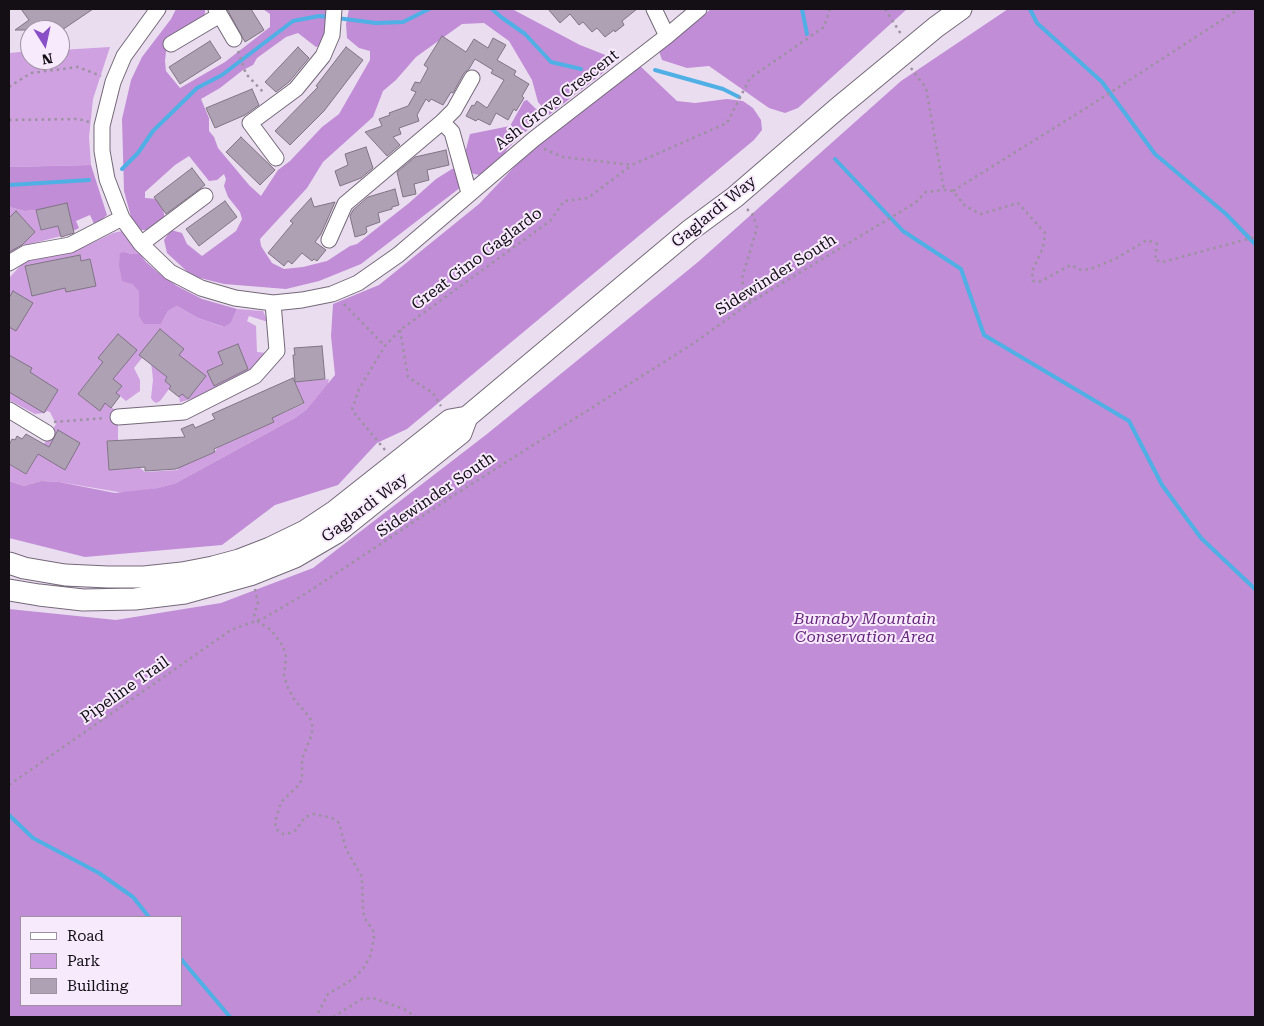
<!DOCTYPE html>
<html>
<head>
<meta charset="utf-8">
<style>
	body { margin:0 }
	#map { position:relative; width:1264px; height:1026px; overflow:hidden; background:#eaddf0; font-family:"Roboto Serif",serif }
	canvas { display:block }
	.frame { position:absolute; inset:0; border:10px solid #130f15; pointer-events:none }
	.legend { position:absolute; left:20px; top:916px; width:162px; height:90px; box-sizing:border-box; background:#f8eafd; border:1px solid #9c92a0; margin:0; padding:6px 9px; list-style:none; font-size:15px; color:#130f15 }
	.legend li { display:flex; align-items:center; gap:10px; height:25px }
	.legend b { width:25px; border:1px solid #9c92a0 }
	.north { position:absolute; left:20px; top:20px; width:50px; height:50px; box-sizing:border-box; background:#f8eafd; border:1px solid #9c92a0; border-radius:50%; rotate:170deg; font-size:14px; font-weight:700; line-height:20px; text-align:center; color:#130f15 }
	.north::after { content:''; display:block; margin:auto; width:18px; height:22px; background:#884fc6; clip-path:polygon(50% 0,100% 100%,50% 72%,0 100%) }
</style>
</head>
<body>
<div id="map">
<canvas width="1264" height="1026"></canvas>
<div class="frame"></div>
<ul class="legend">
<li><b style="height:6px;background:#fff"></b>Road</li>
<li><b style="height:14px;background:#cfa1e1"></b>Park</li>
<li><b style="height:14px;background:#aea1b3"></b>Building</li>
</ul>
<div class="north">N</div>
</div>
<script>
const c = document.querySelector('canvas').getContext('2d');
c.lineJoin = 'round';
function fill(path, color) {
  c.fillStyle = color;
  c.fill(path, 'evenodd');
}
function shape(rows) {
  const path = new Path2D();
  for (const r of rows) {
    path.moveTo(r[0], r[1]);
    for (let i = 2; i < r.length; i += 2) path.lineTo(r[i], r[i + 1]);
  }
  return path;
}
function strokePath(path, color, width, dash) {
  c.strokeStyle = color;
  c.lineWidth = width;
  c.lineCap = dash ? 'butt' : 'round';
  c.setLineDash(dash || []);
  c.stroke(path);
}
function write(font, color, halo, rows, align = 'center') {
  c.font = font + ' "Roboto Serif",serif';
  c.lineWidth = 4;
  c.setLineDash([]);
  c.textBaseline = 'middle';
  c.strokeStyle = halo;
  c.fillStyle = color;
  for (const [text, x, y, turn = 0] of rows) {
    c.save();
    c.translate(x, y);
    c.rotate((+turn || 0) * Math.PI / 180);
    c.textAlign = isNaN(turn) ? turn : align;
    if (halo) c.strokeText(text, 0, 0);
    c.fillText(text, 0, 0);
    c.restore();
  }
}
fill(shape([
	[110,47,93,99,89,137,91,165,9,167,9,53,30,51,30,60,60,60,60,50],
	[9,207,25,211,36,210,41,230,58,226,61,236,19,247,9,256],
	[122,231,140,254,131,254,125,252,132,284,139,292,139,316,161,324,168,311,177,306,198,318,223,327,231,323,237,309,263,311,268,322,249,316,247,321,256,326,257,352,267,353,261,365,197,397,181,402,180,402,179,397,169,389,160,401,156,403,153,401,151,398,153,380,152,370,151,364,142,358,134,368,140,380,140,391,126,401,120,396,111,407,115,410,118,424,118,440,107,441,109,470,140,468,145,472,178,470,175,441,187,464,215,452,217,448,273,422,270,414,279,415,304,404,295,382,329,379,328,384,306,410,293,419,176,483,158,488,124,493,59,482,41,481,24,486,9,481,9,464,26,474,56,424,50,412,47,411,44,413,35,414,9,400,9,278,24,262,82,248,113,233]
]), '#cfa1e1');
fill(shape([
	[176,9,205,9,205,13,202,19,167,42,165,61,166,71,180,88,225,62,270,27,270,14,263,9,329,9,333,42,316,47,298,33,286,37,257,58,253,65,243,70,220,88,201,99,209,118,209,131,214,137,218,148,249,185,261,196,278,170,290,161,322,127,339,114,370,60,370,51,359,48,347,38,346,24,349,9,512,9,580,45,613,58,608,69,549,115,538,102,532,80,509,41,484,23,462,24,416,57,396,80,383,91,373,117,323,162,307,188,260,239,261,246,272,263,284,269,303,267,327,261,350,246,357,244,409,203,436,179,452,169,456,168,461,187,361,264,319,281,286,289,224,284,192,276,167,253,164,240,171,230,182,233,187,244,202,256,236,231,242,219,240,212,228,197,224,186,226,179,224,174,217,180,209,181,189,156,175,165,145,192,145,198,157,199,162,206,165,218,151,230,140,230,133,224,124,191,122,119,131,80,142,57,171,19],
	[711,9,907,9,798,108,785,113,769,108,709,66,687,68,662,60,658,48,681,34],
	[1008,9,1255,9,1255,1017,9,1017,9,609,116,620,221,603,313,568,487,434,698,262,901,81],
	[181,917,181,1005,21,1005,21,917],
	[638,64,677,101,695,103,727,99,743,101,753,108,761,120,762,130,754,140,407,429,377,443,338,485,275,505,222,545,85,557,9,538,9,481,24,486,41,481,59,482,115,493,158,488,176,483,293,419,306,410,335,375,331,336,333,304,379,285,479,204,553,126],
	[527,100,537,110,534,124,508,148,494,170,479,175,471,173,465,153,470,134,510,126,524,101],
	[91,165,107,215,95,226,90,215,76,221,79,228,73,231,36,210,25,211,9,207,9,167],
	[125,252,131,254,140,254,146,262,161,275,177,286,202,299,237,309,231,323,224,327,198,318,177,306,168,311,161,324,144,324,139,316,139,292,132,284,122,281,119,265,120,253]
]), '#c18dd6');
strokePath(shape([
	[492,9,501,17,525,34,551,62,581,69],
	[802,9,807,34],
	[1030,9,1037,23,1102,82,1155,154,1226,214,1255,244],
	[337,18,376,23,403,22,429,9],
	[655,70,723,89,739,97],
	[835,159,903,231,961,269,984,335,1129,421,1162,485,1201,538,1255,589],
	[122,169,138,153,153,131,197,88,222,75,293,21,319,16,330,17],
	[9,185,89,180],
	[9,815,33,838,99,873,133,897,149,917],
	[181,959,230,1017]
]), '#50afe4', 4);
const building = shape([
	[21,9,93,9,62,30,15,30,29,20,21,9],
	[227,9,251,9,264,30,245,42,227,9],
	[548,9,637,9,622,21,624,25,615,32,614,30,605,37,597,28,592,32,583,22,579,25,570,14,560,23,548,9],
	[442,36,466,52,474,39,488,48,493,38,506,45,497,60,516,71,514,75,529,84,522,96,524,98,516,111,514,109,508,120,496,113,490,125,478,119,476,121,466,116,472,105,474,106,477,101,487,108,504,80,491,73,493,70,475,59,469,69,464,73,453,93,451,92,443,105,431,99,429,102,426,99,417,115,419,121,399,128,401,134,393,137,400,145,387,156,365,132,382,126,379,119,390,115,389,113,408,106,416,92,411,90,415,82,420,83,428,68,424,65,442,36],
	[210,41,221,58,180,84,169,67,210,41],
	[298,47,309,58,289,82,276,92,265,82,298,47],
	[346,47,363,60,324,111,290,145,275,131,318,87,316,86,346,47],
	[252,89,259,105,245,115,215,128,206,108,252,89],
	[241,137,275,170,260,185,226,152,241,137],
	[366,147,373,168,361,178,340,186,335,171,348,165,345,154,366,147],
	[446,150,449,165,427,170,429,180,414,184,416,194,403,197,397,172,415,157,446,150],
	[192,168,205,185,166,214,154,197,192,168],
	[395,189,399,205,392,207,392,209,378,213,380,222,366,227,367,232,365,234,355,237,350,216,353,210,368,197,395,189],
	[311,198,314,207,335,202,321,234,315,242,326,250,317,261,314,259,312,261,302,253,292,264,288,261,284,266,268,253,293,223,290,221,311,198],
	[225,201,237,217,199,246,186,229,225,201],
	[67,203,74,233,61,237,58,226,41,230,36,210,67,203],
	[16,211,35,232,22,245,9,252,9,218,16,211],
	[80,255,81,261,90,259,96,286,66,292,65,288,32,296,25,266,80,255],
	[13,291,33,303,16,331,9,327,9,298,13,291],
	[160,329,184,349,179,355,206,376,188,399,182,394,179,397,169,389,171,386,165,381,167,377,139,355,160,329],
	[118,334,137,350,113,379,122,386,116,393,120,396,111,408,105,403,100,411,78,394,103,362,98,358,118,334],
	[238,344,248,369,214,386,207,371,223,364,218,352,238,344],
	[322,346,325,379,295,382,293,355,295,355,294,348,322,346],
	[9,355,32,368,30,372,58,390,44,413,9,392,9,355],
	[293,378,304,403,272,418,274,422,214,449,215,452,176,469,145,471,145,467,109,470,107,441,185,437,181,429,193,424,195,428,215,419,212,414,293,378],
	[58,430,80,443,65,470,38,454,26,474,9,464,9,445,12,439,15,440,17,436,22,439,26,434,49,447,58,430]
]);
fill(building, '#aea1b3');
strokePath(building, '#807484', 1);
const street = shape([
	[158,9,124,56,113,82,102,126,102,151,107,179,122,218,141,244,170,272,201,288,235,298,273,303,302,300,332,294,358,283,398,255,534,139,667,36,699,9],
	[654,9,667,36],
	[220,15,234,39],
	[171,44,220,15,216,9],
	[442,122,452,132,469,193],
	[276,158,250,123,296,89,323,56,332,35,334,9],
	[329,240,345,204,442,122,454,110,472,78],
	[141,244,205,196],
	[9,263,26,253,70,245,122,218],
	[9,410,47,433],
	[118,417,184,412,255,376,277,351,273,303]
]);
const secondary = shape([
	[9,563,24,568,65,575,108,577,144,577,182,573,213,567,239,560,270,548,305,531,335,511,450,420,467,417,689,231,735,197,838,108,936,27,961,9],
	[9,590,39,595,83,600,135,599,185,593,250,575,295,557,336,533,461,433,467,417]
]);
strokePath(street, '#746979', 17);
strokePath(secondary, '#746979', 23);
strokePath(shape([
	[885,9,901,34],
	[238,51,246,74,265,94],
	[911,68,926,88,944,190],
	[9,87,31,73,78,67,101,76],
	[9,120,79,119,89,122],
	[544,149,563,157,632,165,727,123,750,78,824,27,830,9],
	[953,191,1091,105,1239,9],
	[747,209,753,215,757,228,742,278,744,292,751,302],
	[344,304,385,346],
	[400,330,408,377,433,393,441,406],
	[54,422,106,418],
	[385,450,352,410,359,389,385,346,400,330,550,221,564,201,588,198,632,165],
	[255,589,258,604,254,614,257,620],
	[257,621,271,630,283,646,286,657,284,676,288,688,294,699,310,718,312,724,312,734,302,759,302,775,300,784,281,802,275,822,276,829,283,834,290,833,296,830,305,817,314,814,332,818,339,823,346,849,362,877,363,910,365,919,373,930,374,938,370,957,363,969,353,979,328,994,316,1017],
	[9,785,231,630,264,618,305,594,459,492,694,343,751,302,915,203,926,192,944,190,953,191,965,206,981,214,1018,203,1045,233,1043,248,1032,271,1033,281,1039,282,1071,265,1081,270,1091,269,1115,259,1147,240,1157,244,1155,260,1163,262,1255,237],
	[333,1017,362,999,373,998,404,1009,416,1017]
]), '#9c92a1', 2.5, [2.5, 4]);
strokePath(street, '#fff', 15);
strokePath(secondary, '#fff', 21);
write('16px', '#130f15', '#f8eafd', [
	["Ash Grove Crescent",557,100,-38],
	["Gaglardi Way",714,212,-39],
	["Great Gino Gaglardo",477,259,-37],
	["Sidewinder South",776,275,-32],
	["Sidewinder South",436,495,-34],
	["Gaglardi Way",365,508,-37],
	["Pipeline Trail",125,690,-35]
]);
write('italic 16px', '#69287f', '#f8eafd', [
	["Burnaby Mountain",865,619],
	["Conservation Area",865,637]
]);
</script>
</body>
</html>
